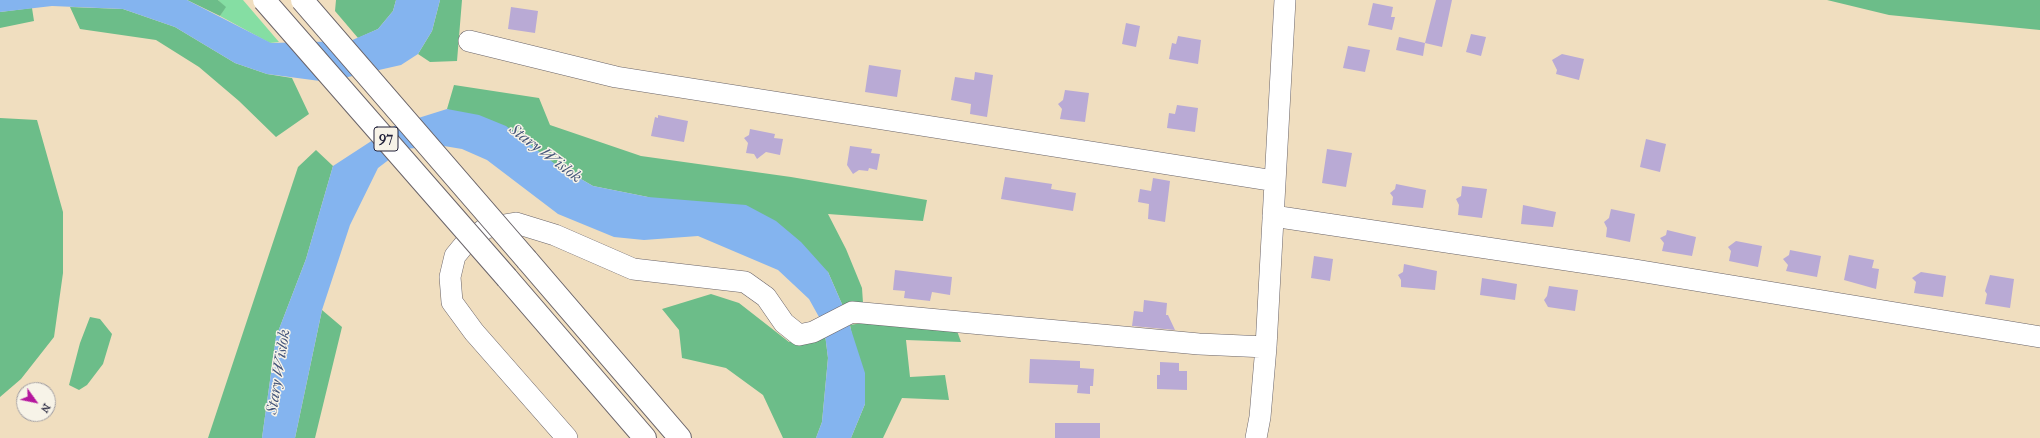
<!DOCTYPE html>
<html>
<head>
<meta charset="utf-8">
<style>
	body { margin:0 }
	#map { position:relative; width:2040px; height:438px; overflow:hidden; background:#f0debf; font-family:"IM FELL French Canon",serif }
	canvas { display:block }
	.north { position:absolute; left:16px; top:382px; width:40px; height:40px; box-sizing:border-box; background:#f7f3e8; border:1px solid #a29fa3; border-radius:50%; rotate:123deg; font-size:11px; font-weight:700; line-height:16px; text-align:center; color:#22223b }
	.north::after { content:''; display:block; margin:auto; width:14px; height:18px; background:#b5179e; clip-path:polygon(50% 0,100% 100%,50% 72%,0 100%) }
</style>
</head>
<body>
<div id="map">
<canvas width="2040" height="438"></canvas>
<div class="north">N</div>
</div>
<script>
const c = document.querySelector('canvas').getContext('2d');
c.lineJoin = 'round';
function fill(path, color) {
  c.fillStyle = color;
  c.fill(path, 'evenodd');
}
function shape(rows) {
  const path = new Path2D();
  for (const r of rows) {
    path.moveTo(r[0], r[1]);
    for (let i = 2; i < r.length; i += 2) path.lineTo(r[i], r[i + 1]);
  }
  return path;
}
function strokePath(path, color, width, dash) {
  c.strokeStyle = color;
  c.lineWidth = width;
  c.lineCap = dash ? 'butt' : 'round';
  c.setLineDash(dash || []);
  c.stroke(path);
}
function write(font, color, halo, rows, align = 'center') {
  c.font = font + ' "IM FELL French Canon",serif';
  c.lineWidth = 3;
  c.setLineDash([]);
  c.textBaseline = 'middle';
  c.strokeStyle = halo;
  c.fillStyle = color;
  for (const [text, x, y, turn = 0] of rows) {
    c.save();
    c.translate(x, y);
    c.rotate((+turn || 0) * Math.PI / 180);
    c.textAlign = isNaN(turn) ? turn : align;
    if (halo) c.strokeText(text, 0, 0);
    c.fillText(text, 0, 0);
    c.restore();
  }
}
fill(shape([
	[218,0,243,0,279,42,270,43,220,16,225,7]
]), '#85dea3');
fill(shape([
	[187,0,218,0,226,7,220,16],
	[336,0,396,0,393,11,378,29,358,38,335,11],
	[440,0,462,0,457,61,430,62,418,54,432,31],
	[1827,0,2040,0,2040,30,1889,15],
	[70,7,123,9,175,27,235,63,267,74,292,78,309,114,276,137,239,101,199,67,156,40,80,29],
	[32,8,34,21,0,28,0,12],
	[454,85,539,98,550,125,641,156,791,177,927,200,923,221,828,214,846,249,862,288,863,303,845,311,828,272,648,197,593,186,555,164,447,109],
	[0,118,37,120,63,212,63,273,54,337,21,379,0,397],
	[316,150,333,166,306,259,276,337,262,438,208,438,298,167],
	[711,294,739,303,789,342,807,341,825,334,828,358,822,422,816,438,783,438,763,395,726,368,682,358,679,330,662,309],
	[322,310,342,327,315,438,295,438],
	[90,317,100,319,112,334,103,364,87,385,79,390,69,385,80,343],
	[879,320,956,328,961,342,906,340,910,377,945,375,949,400,902,398,883,438,851,438,865,404,850,325]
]), '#6cbd89');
fill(shape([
	[0,0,187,0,271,43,350,41,378,29,393,11,396,0,440,0,432,31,418,54,401,65,348,77,320,81,267,74,235,63,175,27,123,9,52,6,0,12],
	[447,109,479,115,506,126,555,164,593,186,648,197,746,205,776,221,801,242,828,272,845,311,865,373,865,404,851,438,816,438,822,422,828,358,824,326,809,299,778,270,698,236,644,240,614,237,558,214,487,160,462,149,444,146,403,149,378,168,350,225,322,310,295,438,262,438,276,337,306,259,333,166,396,125]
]), '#84b4ef');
fill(shape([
	[1436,0,1452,0,1442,47,1425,43],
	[1373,3,1393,7,1391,17,1395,17,1392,30,1368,25],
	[511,7,538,11,535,33,508,29],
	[1126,23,1140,26,1136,47,1122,44],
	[1471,34,1486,37,1481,56,1466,52],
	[1178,36,1201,40,1198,64,1169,59,1172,43,1176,44],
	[1399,37,1425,43,1423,56,1396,50],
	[1348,46,1370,50,1365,72,1343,68],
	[1562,54,1584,59,1579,80,1556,74,1557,70,1552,60],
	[869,65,901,70,897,97,865,92],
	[975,72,993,75,987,117,970,114,971,104,951,100,955,77,974,80],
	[1065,90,1089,93,1085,122,1060,119,1062,109,1058,104,1063,100],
	[1177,105,1198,108,1195,132,1167,128,1169,113,1175,114],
	[658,115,688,121,684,142,651,136,655,117,658,118],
	[750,129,775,134,774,138,783,139,780,155,766,152,757,159,754,154,746,153,748,143,744,138,749,135],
	[1646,139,1666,144,1660,172,1640,167],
	[850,146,872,149,871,153,880,154,877,170,869,168,868,171,859,170,853,174,847,165],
	[1327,149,1352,153,1346,187,1322,183],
	[1005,177,1052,184,1051,189,1076,193,1073,211,1001,199],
	[1153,178,1170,181,1165,222,1148,219,1149,204,1138,202,1140,189,1151,191],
	[1396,184,1426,190,1423,208,1392,205,1393,197,1390,193,1395,189],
	[1462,186,1487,189,1482,218,1458,215,1459,205,1456,199,1461,196],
	[1523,205,1556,212,1553,227,1521,224],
	[1611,209,1635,214,1630,242,1606,237,1607,228,1604,222,1609,218],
	[1667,230,1696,237,1692,256,1662,251,1664,243,1660,238,1666,235],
	[1736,241,1762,246,1758,267,1729,261,1731,251,1728,247],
	[1790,250,1821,256,1817,277,1786,271,1788,265,1783,259,1789,255],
	[1849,255,1874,260,1872,268,1879,269,1876,289,1844,280],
	[1314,256,1333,259,1330,281,1311,278],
	[1404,264,1437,271,1435,290,1401,287,1401,280,1398,275,1403,272],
	[895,270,952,277,950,295,932,292,930,301,904,298,905,291,893,290],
	[1921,272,1946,276,1943,297,1914,293,1916,282,1912,278],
	[1990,275,2014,279,2010,308,1985,304,1987,294,1985,291],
	[1482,278,1517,284,1515,300,1480,295],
	[1549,286,1578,290,1575,311,1548,307,1544,300,1547,296],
	[1144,300,1167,303,1166,315,1168,315,1175,330,1132,326,1134,311,1143,312],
	[1030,359,1080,361,1080,368,1094,369,1093,386,1090,386,1090,394,1077,393,1078,385,1029,383],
	[1160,362,1179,363,1179,371,1187,371,1187,390,1157,389,1157,375,1160,375],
	[1055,423,1100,423,1100,438,1055,438]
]), '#b9aad5');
const minor = shape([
	[469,41,616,77,1275,181],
	[1273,216,1634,270,2040,337],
	[567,438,474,332,452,302,450,277,455,256,464,245,486,228,516,223,555,235,633,269,745,282,766,297,784,323,799,335,813,332,852,312,1199,344,1266,347],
	[1256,438,1260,417,1266,347,1285,0]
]);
const major = shape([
	[527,260,680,438],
	[507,278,645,438]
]);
strokePath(minor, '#6a6469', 22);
strokePath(major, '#6a6469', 24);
strokePath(minor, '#fff', 21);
strokePath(major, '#fff', 22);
const majorBridge = shape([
	[264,0,507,278],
	[302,0,527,260]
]);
strokePath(majorBridge, '#6a6469', 24, []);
strokePath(majorBridge, '#fff', 22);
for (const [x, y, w] of [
	[386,139,24]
]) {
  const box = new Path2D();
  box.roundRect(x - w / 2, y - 12, w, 24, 3);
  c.fillStyle = '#f7f3e8';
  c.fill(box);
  strokePath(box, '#22223b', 1);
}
write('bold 14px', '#22223b', null, [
	["97",386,139]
]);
write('italic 16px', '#44557a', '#f7f3e8', [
	["Stary Wislok",545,154,37],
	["Stary Wislok",279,372,-81]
]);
</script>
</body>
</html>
